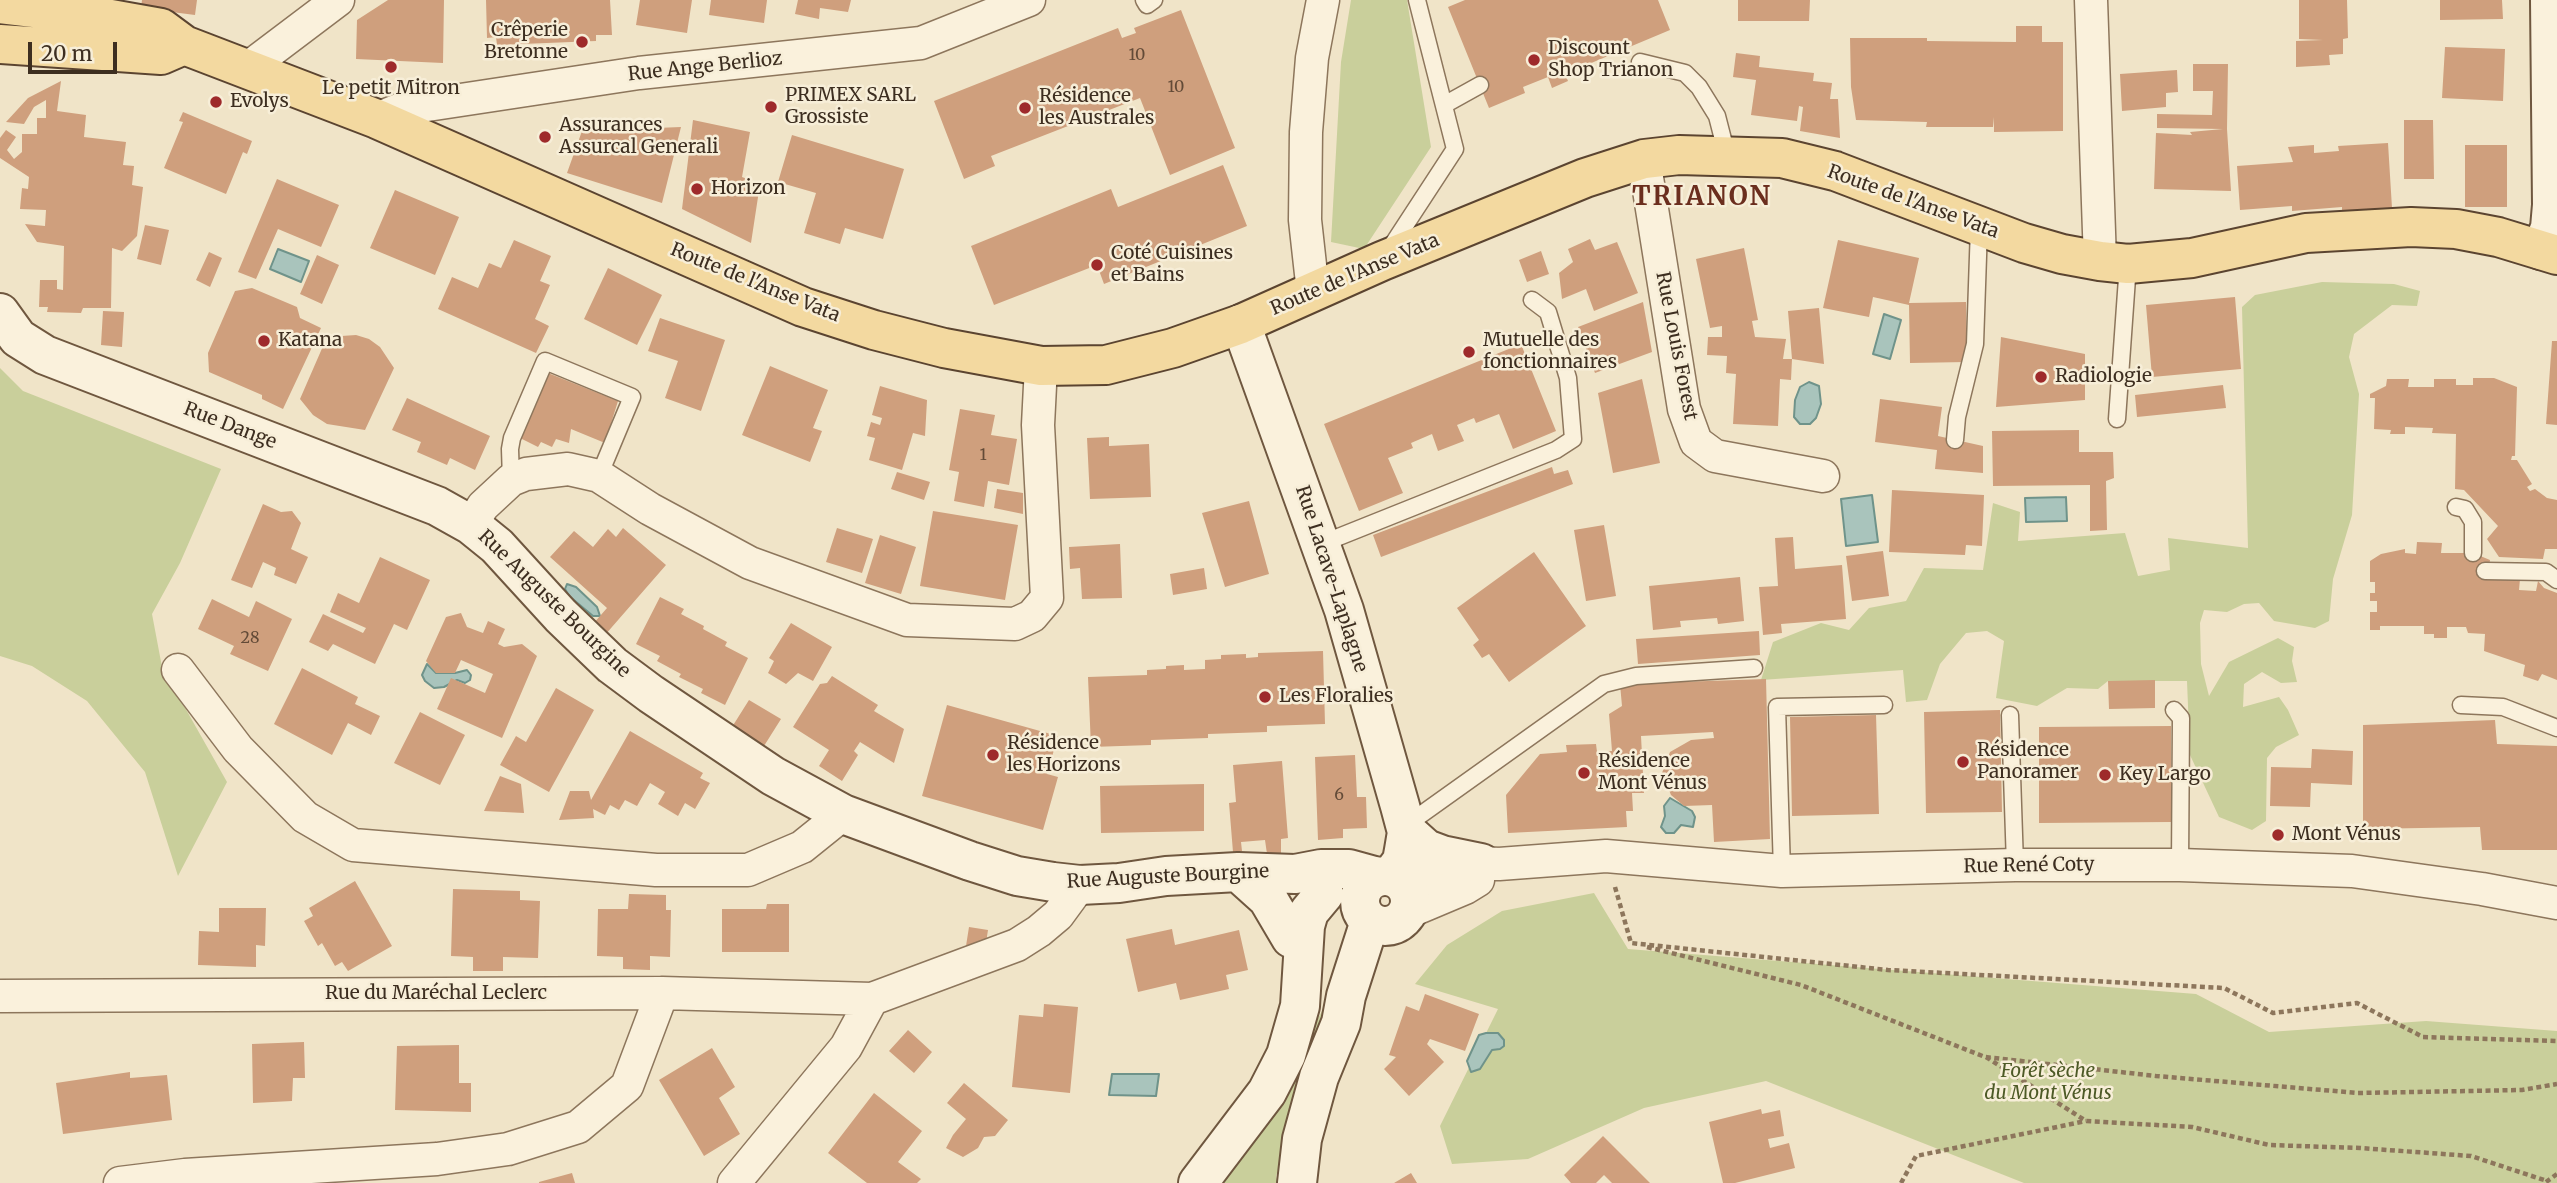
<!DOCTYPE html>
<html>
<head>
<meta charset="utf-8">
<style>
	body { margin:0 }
	#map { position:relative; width:2557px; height:1183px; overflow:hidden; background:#f0e4c8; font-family:Merriweather,serif }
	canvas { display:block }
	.scale { position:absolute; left:28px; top:42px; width:89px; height:32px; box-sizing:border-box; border:4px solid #3d2e20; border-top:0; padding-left:9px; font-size:21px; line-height:24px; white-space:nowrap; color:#3d2e20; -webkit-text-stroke:5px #f7eed8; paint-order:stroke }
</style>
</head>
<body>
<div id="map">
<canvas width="2557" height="1183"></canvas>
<div class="scale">20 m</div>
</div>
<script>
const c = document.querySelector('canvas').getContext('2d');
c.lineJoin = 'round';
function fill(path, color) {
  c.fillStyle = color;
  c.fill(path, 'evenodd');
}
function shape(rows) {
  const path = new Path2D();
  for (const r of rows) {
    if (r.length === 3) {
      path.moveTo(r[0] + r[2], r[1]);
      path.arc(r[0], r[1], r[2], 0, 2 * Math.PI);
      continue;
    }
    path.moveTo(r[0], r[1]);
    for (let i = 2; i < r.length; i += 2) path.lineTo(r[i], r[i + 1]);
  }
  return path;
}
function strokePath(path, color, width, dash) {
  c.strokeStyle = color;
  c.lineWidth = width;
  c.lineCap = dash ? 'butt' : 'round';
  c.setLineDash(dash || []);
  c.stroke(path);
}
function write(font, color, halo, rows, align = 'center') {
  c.font = font + ' Merriweather,serif';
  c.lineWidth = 5;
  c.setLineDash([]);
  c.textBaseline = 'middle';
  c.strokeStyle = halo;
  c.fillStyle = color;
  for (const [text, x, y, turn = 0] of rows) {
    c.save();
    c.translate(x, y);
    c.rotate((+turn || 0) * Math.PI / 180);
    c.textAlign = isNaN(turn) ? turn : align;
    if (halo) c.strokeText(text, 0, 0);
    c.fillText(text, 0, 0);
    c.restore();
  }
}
fill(shape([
	[1351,0,1407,0,1431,147,1364,249,1331,242,1341,62],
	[2322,282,2394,284,2420,291,2417,306,2392,305,2354,334,2349,357,2359,394,2352,515,2333,579,2329,621,2315,628,2274,621,2259,603,2244,604,2227,612,2204,610,2200,623,2201,664,2209,696,2229,662,2278,638,2294,647,2292,661,2297,682,2281,683,2262,672,2244,684,2243,707,2279,697,2288,710,2299,735,2276,747,2267,758,2266,821,2252,830,2219,817,2190,755,2187,681,2108,681,2098,689,2067,688,2037,706,1996,698,2004,641,1987,631,1966,633,1940,664,1927,700,1906,702,1903,670,1761,680,1773,642,1821,623,1849,630,1869,608,1906,601,1924,568,1983,570,1993,503,2020,512,2018,541,2125,533,2138,576,2170,570,2168,538,2248,548,2242,307,2255,295],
	[0,368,23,391,221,469,180,563,152,614,162,667,227,782,178,876,145,772,87,701,32,666,0,656],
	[1594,893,1628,949,2196,994,2269,1032,2426,1021,2557,1031,2557,1183,2024,1183,1766,1081,1644,1108,1528,1159,1452,1164,1440,1126,1498,1009,1415,984,1447,945,1502,911],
	[1342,971,1276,1176,1277,1183,1212,1183,1320,1015]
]), '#c9cf9b');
const water = shape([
	[278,249,309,261,301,282,270,269,278,249],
	[1884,314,1901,320,1890,359,1873,354,1884,314],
	[1809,382,1819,386,1821,404,1816,418,1810,424,1800,424,1794,417,1795,400,1800,387,1809,382],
	[1872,495,1878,542,1846,546,1841,499,1872,495],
	[2066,497,2067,521,2026,522,2025,498,2066,497],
	[567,584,576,587,597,607,600,616,593,616,569,596,565,589,567,584],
	[427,664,436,673,455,673,467,670,471,675,470,680,465,683,457,680,444,687,434,688,425,681,422,675,427,664],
	[1670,798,1692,811,1695,817,1693,827,1681,825,1674,833,1666,833,1661,827,1665,816,1664,806,1670,798],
	[1486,1033,1498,1033,1504,1040,1504,1046,1500,1049,1492,1050,1480,1069,1471,1072,1467,1061,1479,1035,1486,1033],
	[1112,1074,1159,1074,1156,1096,1109,1095,1112,1074]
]);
fill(water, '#a9c4bc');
strokePath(water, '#6f938a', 2);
fill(shape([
	[142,0,197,0,195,15,141,8],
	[388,0,444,0,443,63,356,59,357,20],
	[486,0,610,0,612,35,596,35,596,41,497,45,496,37,487,38],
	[640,0,692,0,687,33,636,25],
	[711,0,767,0,764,23,709,15],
	[798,0,851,0,848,12,820,8,819,19,795,14],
	[1465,0,1658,0,1670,30,1565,74,1568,81,1552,88,1548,77,1523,87,1525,93,1489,108,1448,7],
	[1738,0,1810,0,1809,21,1738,21],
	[2299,0,2347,0,2348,38,2343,39,2343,54,2329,55,2330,65,2296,67,2296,41,2323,40,2299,39],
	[2440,0,2502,0,2503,19,2440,20],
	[1181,10,1235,148,1170,175,1140,98,991,156,995,166,964,179,934,101,1118,28,1122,38,1136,33,1134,28],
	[2016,26,2042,26,2042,42,2063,42,2063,131,1994,132,1994,117,1993,127,1926,127,1927,122,1856,120,1851,87,1850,38,1927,38,1927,41,2016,42],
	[2445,47,2505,49,2503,101,2442,98],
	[1736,53,1760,56,1759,67,1814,73,1813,81,1832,83,1830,99,1838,99,1840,138,1800,131,1803,107,1799,106,1797,121,1751,115,1756,80,1733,77],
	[2193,64,2228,64,2227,129,2231,191,2154,189,2156,133,2192,135,2190,132,2223,129,2157,128,2157,114,2212,115,2213,91,2193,91],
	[2177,70,2178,92,2166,93,2166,107,2122,111,2120,74],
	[61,81,57,111,86,115,84,137,126,142,123,165,134,166,132,185,143,187,137,236,122,251,112,248,111,308,83,308,81,313,47,312,48,307,39,307,40,280,57,280,57,289,63,290,64,246,37,242,25,224,45,226,46,210,20,209,22,188,28,189,29,177,0,158,0,138,6,130,16,137,7,150,14,159,22,152,22,134,37,134,37,118,46,118,46,100,34,107,24,124,6,122,28,98],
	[183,112,252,141,247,154,243,152,226,194,164,168,183,122,179,121],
	[693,120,750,132,742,177,760,184,751,243,682,209],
	[2404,120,2433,120,2434,179,2404,179],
	[681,127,662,203,567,173,582,131],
	[792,135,904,169,883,239,845,228,840,244,804,233,816,193,778,182],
	[2388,143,2392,208,2342,212,2342,207,2292,211,2292,206,2240,210,2237,166,2293,162,2288,147,2314,145,2314,153,2339,151,2338,146],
	[2465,145,2507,145,2507,207,2465,207],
	[1223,165,1247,226,1104,284,1097,265,994,305,971,246,1111,189,1118,207],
	[277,179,339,205,321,247,278,229,256,279,238,272],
	[395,190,459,217,435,275,370,248],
	[145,225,169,230,161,265,137,259],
	[1590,239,1595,250,1617,242,1638,293,1594,311,1586,289,1562,299,1559,273,1573,262,1568,249],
	[514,240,551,256,540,281,550,285,535,319,549,326,536,353,438,309,452,277,478,288,489,263,501,268],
	[1838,240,1919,258,1909,303,1966,302,1967,362,1910,363,1909,305,1873,297,1869,317,1823,308],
	[1744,248,1758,320,1752,321,1755,337,1786,339,1783,359,1792,359,1791,380,1780,379,1778,426,1733,424,1736,374,1726,373,1727,356,1707,355,1708,337,1722,337,1722,326,1710,328,1696,259],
	[1541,251,1549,274,1527,282,1519,260],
	[209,252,222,258,210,287,196,280],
	[317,255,339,265,322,304,300,294],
	[608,268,662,295,637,345,584,319],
	[252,288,297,307,300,318,321,328,283,409,262,399,262,395,209,372,208,353,235,291],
	[2235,297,2241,369,2152,377,2146,305],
	[1643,302,1652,352,1595,373,1578,327],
	[1819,308,1824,364,1792,359,1788,311],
	[103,311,124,312,122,347,101,345],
	[660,318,725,340,701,411,665,398,678,361,648,351],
	[356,335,369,339,380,347,394,368,365,430,327,424,313,415,300,399,327,337],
	[2001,337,2085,354,2085,400,1996,407],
	[2552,341,2557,341,2557,425,2546,424],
	[1521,344,1556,431,1513,449,1499,414,1476,423,1474,418,1457,425,1464,441,1438,451,1432,434,1411,443,1413,448,1388,458,1403,493,1359,511,1324,424],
	[770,366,828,390,813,428,822,431,810,462,742,435],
	[548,373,618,401,605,443,571,429,569,443,556,439,552,447,541,442,538,447,520,438],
	[2473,378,2494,378,2517,387,2515,456,2512,456,2511,460,2517,460,2532,484,2527,487,2530,491,2535,489,2547,498,2557,500,2557,549,2545,549,2543,559,2499,557,2487,539,2498,526,2464,490,2455,489,2456,434,2432,433,2433,428,2405,427,2405,434,2390,434,2391,430,2374,429,2375,398,2370,398,2370,394,2386,386,2387,379,2409,379,2408,387,2434,387,2434,379,2456,379,2456,385,2473,385],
	[1642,379,1660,463,1613,473,1598,393],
	[2223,385,2226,408,2137,417,2135,395],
	[880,386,927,400,925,436,913,433,902,470,869,460,875,438,867,436,871,422,880,425,882,418,872,415],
	[407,398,490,436,475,470,450,458,447,465,417,452,421,442,392,430],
	[1880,399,1942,407,1938,436,1983,446,1983,473,1935,469,1937,450,1875,442],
	[960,409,995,415,991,435,1017,439,1009,485,988,481,984,507,954,501,959,472,949,470],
	[2079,430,2079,452,2113,452,2114,478,2106,481,2107,530,2090,531,2090,485,1993,486,1992,431],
	[1109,437,1109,446,1149,444,1151,497,1090,499,1087,438],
	[1552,467,1554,474,1568,470,1573,484,1381,557,1373,535],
	[897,472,930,482,924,500,891,489],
	[997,489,1023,493,1023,514,994,508],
	[1892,490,1984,495,1982,546,1966,545,1965,555,1889,552],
	[1249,501,1269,574,1225,587,1202,513],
	[263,504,281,512,292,511,301,523,291,549,308,557,296,584,274,575,276,568,263,562,252,588,231,580],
	[933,511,1018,525,1005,600,920,586],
	[1604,525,1616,596,1586,601,1574,530],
	[623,528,666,565,605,635,593,624,607,608,550,557,574,531,593,547,608,529,616,537],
	[837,528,873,539,862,573,826,562],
	[880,535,916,547,901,594,865,583],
	[1793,537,1795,569,1842,565,1846,619,1781,624,1782,633,1763,635,1759,587,1778,586,1775,538],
	[2417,542,2442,543,2441,553,2473,553,2490,560,2489,566,2520,579,2519,590,2536,591,2538,581,2544,588,2557,593,2557,680,2542,674,2538,681,2523,676,2525,665,2484,651,2485,634,2468,633,2466,627,2447,627,2447,638,2434,638,2434,634,2424,634,2424,626,2380,626,2380,630,2370,630,2370,612,2377,612,2377,601,2370,601,2370,593,2375,593,2375,582,2370,582,2370,561,2381,554,2405,549,2405,553,2416,554],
	[1120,544,1122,598,1082,599,1080,568,1070,569,1069,547],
	[1883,551,1889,596,1852,601,1846,556],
	[1534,552,1586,626,1509,682,1489,654,1482,658,1473,645,1479,640,1457,608],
	[380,557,430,580,407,630,394,624,375,664,333,644,328,651,309,642,323,614,363,633,366,628,330,612,338,593,359,603],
	[1204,568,1207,589,1173,595,1170,574],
	[1740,577,1744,621,1718,624,1717,618,1680,621,1681,627,1653,630,1649,586],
	[660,597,684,609,681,614,704,626,703,629,727,642,725,646,748,658,725,705,701,693,703,689,679,677,681,674,657,661,660,656,636,644],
	[212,599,249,617,256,601,292,619,268,671,230,654,234,646,198,629],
	[461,613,467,627,483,633,488,621,505,629,498,644,504,647,522,644,537,656,502,738,437,709,451,678,485,693,493,674,461,660,455,673,436,673,426,661,446,617],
	[791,623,832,647,813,681,798,673,786,684,768,673,774,661,769,658],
	[1759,631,1760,655,1638,664,1636,639],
	[1323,651,1325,724,1267,726,1267,732,1208,734,1208,738,1151,740,1151,745,1091,747,1088,677,1147,675,1147,670,1166,669,1166,666,1184,665,1184,670,1205,669,1205,660,1221,659,1221,655,1246,654,1246,658,1258,657,1258,653],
	[302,668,358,697,355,704,380,716,371,735,348,723,332,755,274,724],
	[832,676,878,705,874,711,904,729,894,763,860,742,854,751,858,755,842,781,819,766,829,750,793,727,820,684,827,683],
	[1766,679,1770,839,1714,842,1712,805,1684,806,1671,795,1662,773,1670,752,1691,740,1714,738,1713,732,1641,736,1644,793,1632,793,1633,811,1626,811,1627,827,1508,833,1506,795,1540,754,1567,752,1566,745,1596,744,1597,752,1612,751,1609,714,1622,706,1620,684],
	[2155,680,2155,708,2109,709,2108,681],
	[556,688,594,710,549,792,500,765,516,736,526,742],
	[749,700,781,719,764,746,732,727],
	[947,705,1058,736,1047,774,1058,777,1043,830,922,796],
	[2000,710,2002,812,1926,813,1924,712],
	[420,712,465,735,440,785,394,763],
	[1876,715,1879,814,1792,816,1790,717],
	[2495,720,2497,744,2557,746,2557,850,2482,850,2480,827,2363,829,2363,725],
	[2171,726,2171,822,2039,823,2039,727],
	[630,731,703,773,700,778,710,783,695,809,685,803,678,816,658,804,665,792,650,783,637,806,625,800,619,810,610,805,605,815,593,809,594,818,559,820,570,791,589,791,591,800],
	[2312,749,2353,751,2352,785,2311,783,2310,807,2270,806,2271,767,2311,768],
	[1355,755,1357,797,1366,797,1367,828,1343,829,1343,838,1318,840,1315,757],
	[1282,761,1288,838,1281,839,1281,853,1267,854,1265,840,1241,842,1242,851,1233,852,1229,803,1236,802,1233,765],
	[500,776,521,784,524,813,484,811],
	[1204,784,1204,831,1101,833,1100,786],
	[355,881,392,946,348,971,342,962,335,966,322,943,318,946,304,921,313,916,309,908],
	[453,889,520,891,520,900,540,901,538,958,503,957,503,971,473,971,473,957,451,956],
	[629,894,666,895,666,910,671,910,670,957,650,956,650,970,623,969,623,957,597,956,598,909,628,909],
	[767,904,789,904,789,952,722,952,722,909,766,909],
	[219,908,266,908,265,946,256,945,256,967,198,965,199,931,219,932],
	[969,927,988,930,985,949,966,946],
	[1172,929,1175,945,1239,930,1248,970,1226,975,1229,989,1180,1000,1176,983,1138,992,1126,939],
	[1425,994,1479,1014,1465,1051,1430,1039,1427,1044,1444,1062,1409,1096,1384,1069,1396,1057,1389,1055,1406,1006,1419,1011],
	[1044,1004,1078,1007,1070,1093,1012,1087,1019,1015,1043,1017],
	[908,1030,932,1052,914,1073,889,1051],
	[304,1042,305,1078,293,1078,292,1101,253,1103,252,1044],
	[459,1045,459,1083,471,1083,471,1112,395,1110,397,1046],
	[712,1048,735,1087,719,1098,740,1134,704,1156,659,1080],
	[130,1072,130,1078,167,1075,172,1120,63,1134,56,1083],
	[964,1083,1008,1120,995,1136,984,1137,978,1148,963,1157,946,1148,953,1135,966,1119,947,1103],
	[874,1093,922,1131,898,1162,921,1179,917,1183,867,1183,828,1153],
	[1761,1109,1762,1114,1780,1110,1784,1136,1768,1139,1770,1148,1789,1143,1795,1168,1735,1183,1723,1183,1709,1122],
	[1603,1136,1650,1183,1612,1183,1604,1175,1596,1183,1571,1183,1564,1175],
	[572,1173,575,1183,539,1183,539,1182],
	[1411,1173,1417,1183,1394,1183]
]), '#cf9f7d');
const lane = shape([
	[1144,0,1147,5,1154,0],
	[1640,62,1685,73,1699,87,1717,116,1727,155],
	[1444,105,1480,85],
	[1389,250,1455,149,1417,0],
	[2117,419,2128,264],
	[1955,440,1957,417,1975,344,1979,227],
	[511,480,510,449,512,438,545,361,632,397,599,476],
	[2456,507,2465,509,2473,522,2473,553],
	[1321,544,1556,450,1573,439,1568,378,1548,312,1532,300],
	[2485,571,2546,572,2557,580],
	[2461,705,2503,707,2557,728],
	[2174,710,2181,718,2180,865],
	[2010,715,2015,865],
	[1405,826,1604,684,1636,676,1754,668],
	[1782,871,1777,707,1884,705]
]);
const street = shape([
	[2091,0,2100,261],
	[248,68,338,0],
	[377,119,401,109,639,73,921,43,1029,0],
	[1644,159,1684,409,1696,442,1715,456,1823,476],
	[1313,292,1305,220,1306,132,1312,58,1323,0],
	[471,525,483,506,511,480,526,474,568,469,599,476,650,509,750,563,907,620,1015,624,1032,616,1047,598,1038,425,1041,366],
	[178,670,238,749,305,817,353,845,656,870,748,870,802,847,843,814],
	[1403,883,1444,875,1481,863,1499,864,1606,856,1782,871,2015,865,2180,865,2352,871,2482,889,2557,903],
	[1408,912,1465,888,1478,880],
	[0,996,662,993,872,999],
	[120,1183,185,1175,437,1159,508,1149,578,1127,627,1086,662,993],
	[734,1183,846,1047,872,999,1017,945,1039,931,1058,915,1080,885]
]);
const secondary = shape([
	[2541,250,2550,228,2552,205,2550,0],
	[0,313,18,338,45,355,437,506,471,525,497,546,561,616,612,665,651,694,773,776,843,814,970,861,1017,876,1053,882,1080,885,1119,883,1166,876,1238,872,1295,874,1321,869,1349,869,1378,877],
	[1241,324,1344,610,1400,806,1407,832,1404,850,1402,861,1391,876],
	[1407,832,1426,849,1442,855,1481,863],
	[1238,872,1268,899,1291,938],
	[1385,901,25],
	[1198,1183,1267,1092,1286,1055,1300,1006,1305,926,1309,912,1324,894],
	[1297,1183,1302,1139,1319,1077,1341,1023,1346,996,1370,921]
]);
const primary = shape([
	[0,4,83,14,161,28,184,45,377,119,803,307,874,330,944,348,1041,366,1106,365,1173,348,1241,324,1382,261,1585,178,1644,159,1679,155,1782,158,1835,171,2024,243,2062,254,2100,261,2128,264,2192,258,2306,233,2411,227,2456,229,2498,237,2557,255],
	[0,44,161,55,184,45]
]);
strokePath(lane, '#8d765c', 19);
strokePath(street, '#8d765c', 35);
strokePath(secondary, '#6f573f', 42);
strokePath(primary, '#5b4430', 42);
strokePath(shape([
	[1615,887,1631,943,1888,970,2224,988,2273,1013,2357,1003,2423,1037,2557,1041],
	[1647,947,1801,985,1985,1057,2156,1076,2358,1093,2522,1090,2557,1084],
	[1986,1057,2086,1121,2192,1127,2269,1145,2360,1148,2471,1156,2547,1181],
	[2546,1182,2557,1174],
	[1901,1183,1916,1156,2086,1121]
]), '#8d765c', 4.5, [5, 3.5]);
strokePath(lane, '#faf1dc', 16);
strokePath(street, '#faf1dc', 32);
strokePath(secondary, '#faf1dc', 38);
strokePath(primary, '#f3d9a0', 38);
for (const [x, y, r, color] of [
	[582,42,7,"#9e2a2b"],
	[1534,60,7,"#9e2a2b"],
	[391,67,7,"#9e2a2b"],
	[216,102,7,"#9e2a2b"],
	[771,107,7,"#9e2a2b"],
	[1025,108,7,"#9e2a2b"],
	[545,137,7,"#9e2a2b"],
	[697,189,7,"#9e2a2b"],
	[1097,265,7,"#9e2a2b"],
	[264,341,7,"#9e2a2b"],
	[1469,352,7,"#9e2a2b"],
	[2041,377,7,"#9e2a2b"],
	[1265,697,7,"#9e2a2b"],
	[993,755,7,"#9e2a2b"],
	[1963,762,7,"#9e2a2b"],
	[1584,773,7,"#9e2a2b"],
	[2105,775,7,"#9e2a2b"],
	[2278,835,7,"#9e2a2b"]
]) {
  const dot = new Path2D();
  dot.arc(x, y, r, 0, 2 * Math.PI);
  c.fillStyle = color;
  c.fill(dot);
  strokePath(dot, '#f7eed8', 2.5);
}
write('16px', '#624a37', null, [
	["10",1137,55],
	["10",1176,87],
	["1",983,455],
	["28",250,638],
	["6",1339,795]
]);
write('19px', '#3d2e20', '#f7eed8', [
	["Crêperie",568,31,"right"],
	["Bretonne",568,53,"right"],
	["Discount",1548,49],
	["Shop Trianon",1548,71],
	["Le petit Mitron",391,89,"center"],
	["PRIMEX SARL",785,96],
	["Grossiste",785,118],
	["Résidence",1039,97],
	["les Australes",1039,119],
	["Evolys",230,102],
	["Assurances",559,126],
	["Assurcal Generali",559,148],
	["Horizon",711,189],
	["Coté Cuisines",1111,254],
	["et Bains",1111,276],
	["Katana",278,341],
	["Mutuelle des",1483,341],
	["fonctionnaires",1483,363],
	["Radiologie",2055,377],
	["Les Floralies",1279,697],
	["Résidence",1007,744],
	["les Horizons",1007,766],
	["Résidence",1977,751],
	["Panoramer",1977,773],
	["Résidence",1598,762],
	["Mont Vénus",1598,784],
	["Key Largo",2119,775],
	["Mont Vénus",2292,835]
], 'left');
write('19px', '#3d2e20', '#f7eed8', [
	["Rue Ange Berlioz",705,67,-6],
	["Route de l'Anse Vata",1913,202,20],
	["Route de l'Anse Vata",1355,275,-23],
	["Route de l'Anse Vata",755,283,22],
	["Rue Louis Forest",1676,346,79],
	["Rue Dange",230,426,21],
	["Rue Lacave-Laplagne",1331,579,72],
	["Rue Auguste Bourgine",554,604,44],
	["Rue René Coty",2029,866,-1],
	["Rue Auguste Bourgine",1168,877,-3],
	["Rue du Maréchal Leclerc",436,994]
]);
write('italic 19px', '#4d5a26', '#f7eed8', [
	["Forêt sèche",2048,1072],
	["du Mont Vénus",2048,1094]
]);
c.letterSpacing = '2px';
write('bold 26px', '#6b2e1e', '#f7eed8', [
	["TRIANON",1702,198]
]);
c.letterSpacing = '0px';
</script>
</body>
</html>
